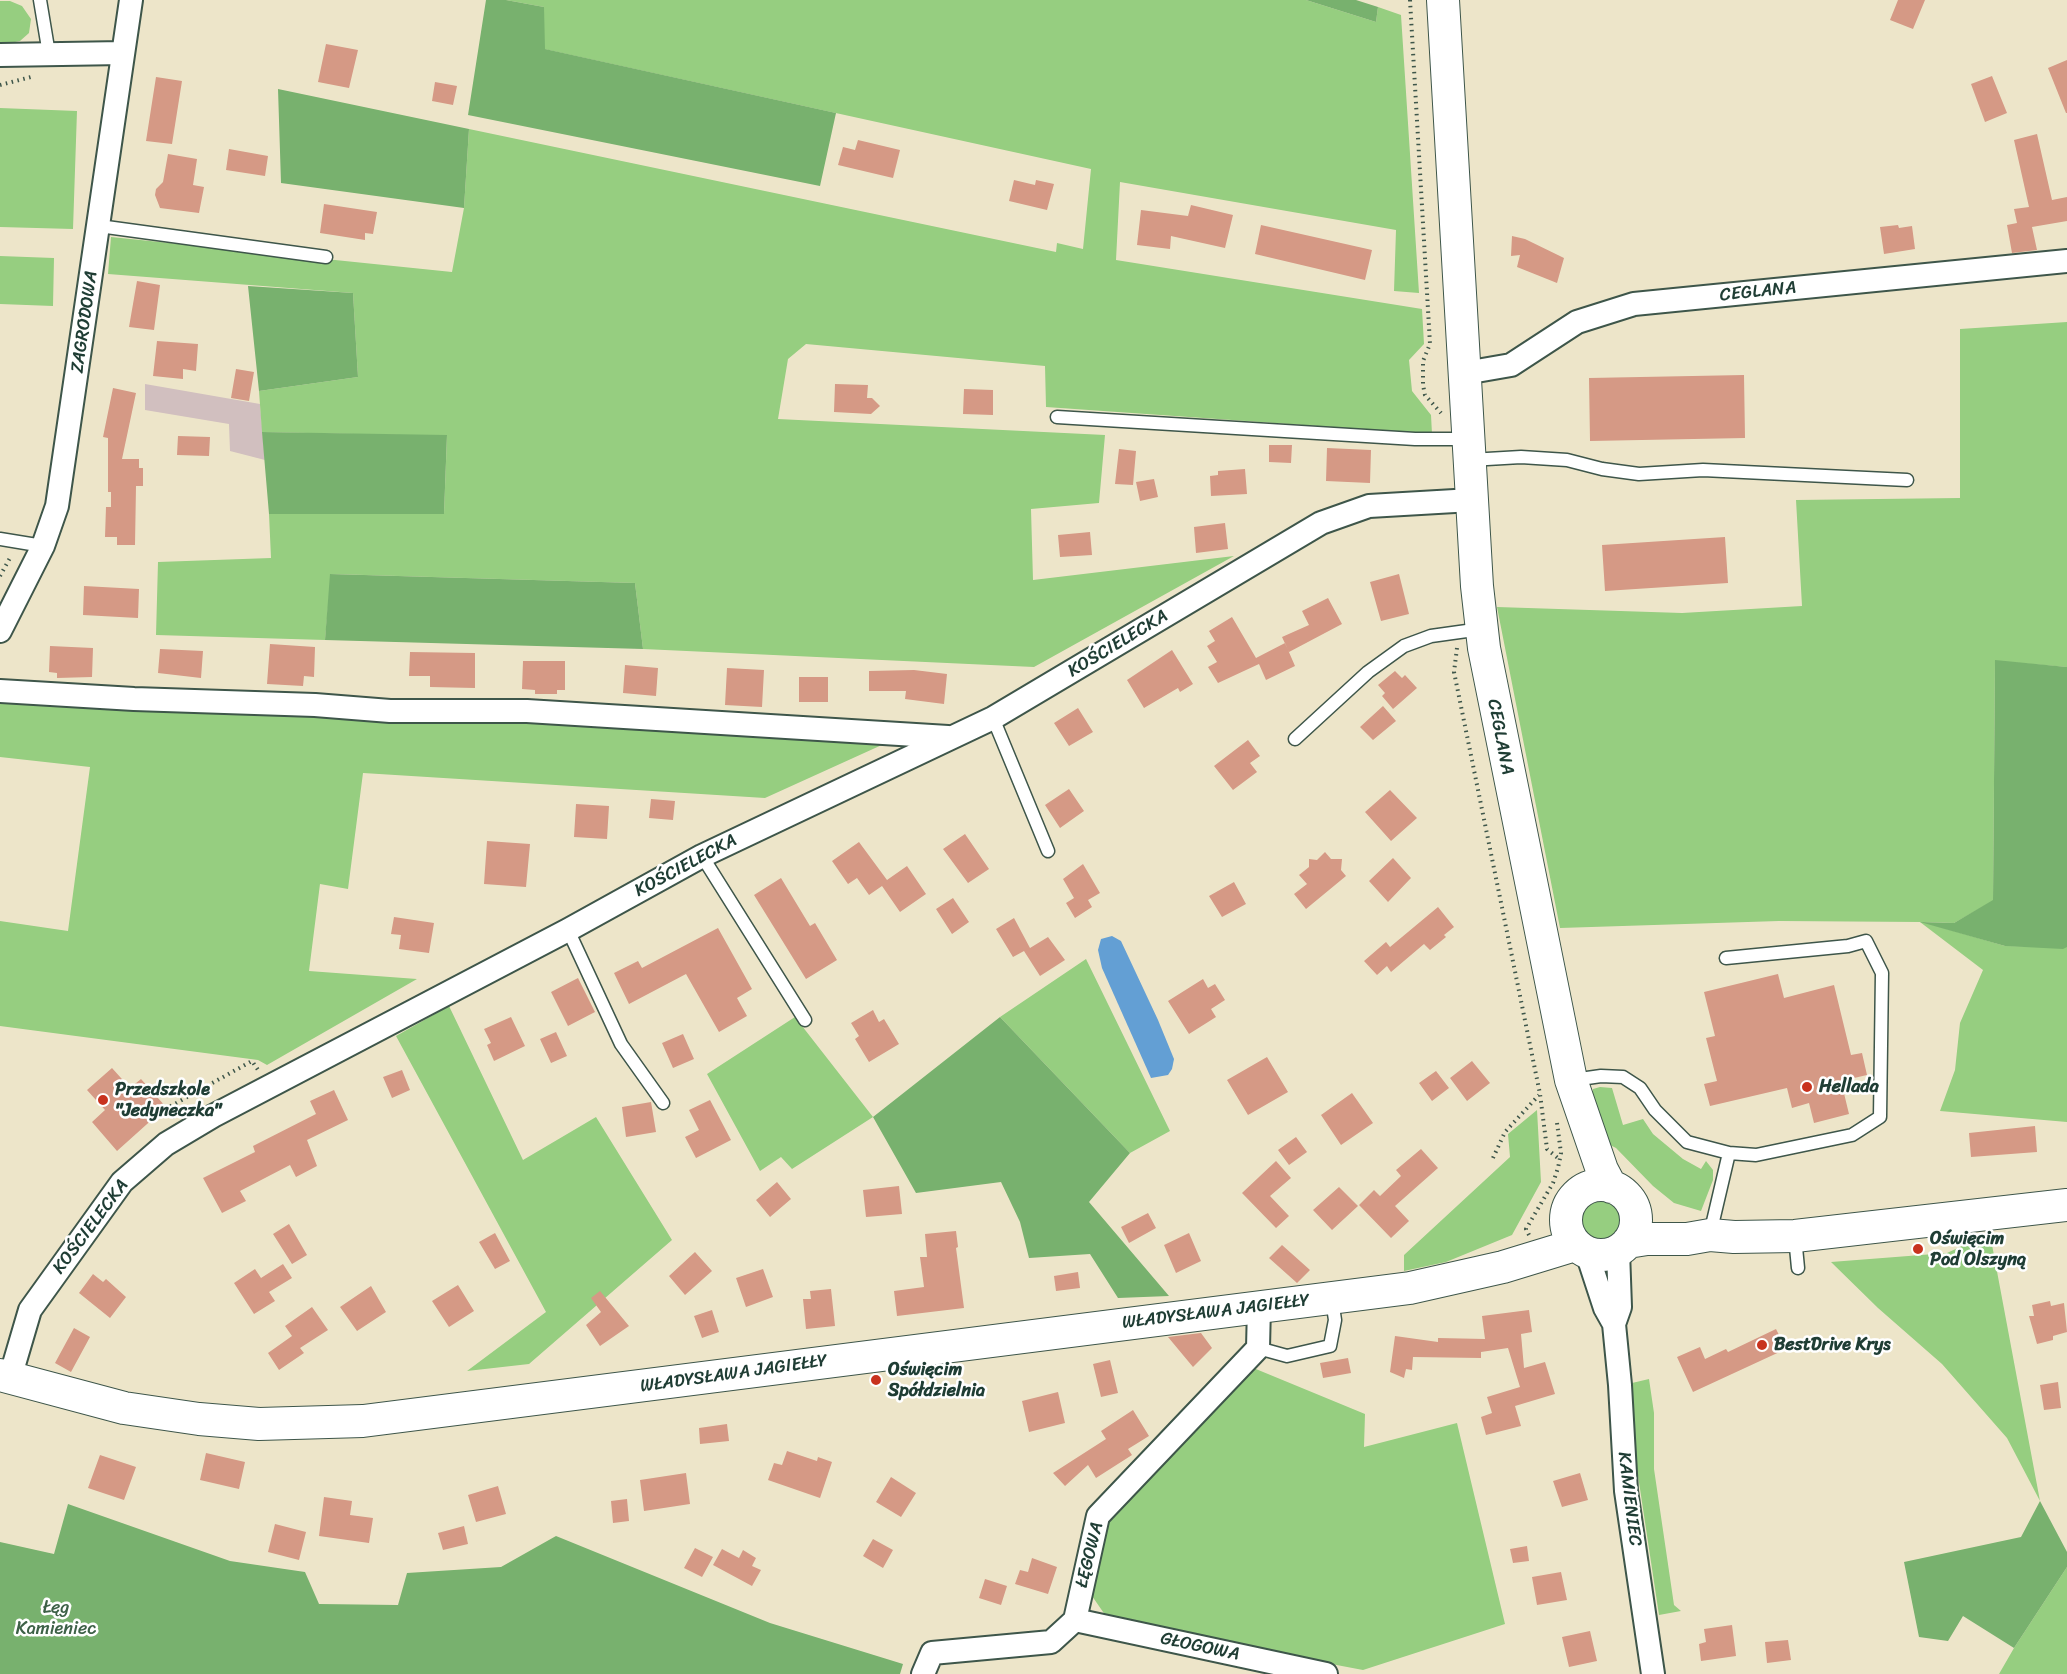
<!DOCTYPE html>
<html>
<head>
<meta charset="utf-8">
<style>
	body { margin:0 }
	canvas { display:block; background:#ede5c9 }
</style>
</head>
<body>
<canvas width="2067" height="1674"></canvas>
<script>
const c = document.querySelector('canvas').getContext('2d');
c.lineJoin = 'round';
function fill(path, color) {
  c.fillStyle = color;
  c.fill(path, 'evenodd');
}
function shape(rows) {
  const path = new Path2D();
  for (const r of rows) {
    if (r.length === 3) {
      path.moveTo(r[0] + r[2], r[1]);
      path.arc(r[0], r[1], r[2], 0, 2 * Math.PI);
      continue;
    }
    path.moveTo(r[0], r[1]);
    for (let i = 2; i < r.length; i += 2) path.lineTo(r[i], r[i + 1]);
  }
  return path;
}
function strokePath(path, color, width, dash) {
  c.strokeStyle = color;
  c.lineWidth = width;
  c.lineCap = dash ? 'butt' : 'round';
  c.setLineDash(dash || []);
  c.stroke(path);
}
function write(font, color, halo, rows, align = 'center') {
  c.font = font + ' Sriracha,sans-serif';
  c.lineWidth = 5;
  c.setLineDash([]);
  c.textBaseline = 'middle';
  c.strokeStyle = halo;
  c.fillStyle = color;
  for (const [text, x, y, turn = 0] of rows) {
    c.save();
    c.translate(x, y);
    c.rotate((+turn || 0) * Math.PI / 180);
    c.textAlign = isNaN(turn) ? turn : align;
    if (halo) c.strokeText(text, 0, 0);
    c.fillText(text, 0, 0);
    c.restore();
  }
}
fill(shape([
	[145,384,260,404,265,460,230,451,229,424,145,410]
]), '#d1bfbf');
fill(shape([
	[506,0,1306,0,1376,22,1378,7,1401,15,1419,293,1394,291,1396,230,1120,182,1116,260,1422,309,1424,344,1409,360,1412,391,1431,415,1432,434,1046,407,1045,366,806,344,788,359,778,419,1105,435,1099,503,1031,509,1033,580,1234,556,1034,667,643,649,635,583,331,574,325,640,156,635,158,562,271,558,269,514,444,514,447,436,262,432,259,391,358,377,353,293,108,274,111,237,452,272,464,208,469,129,1056,252,1057,243,1083,249,1091,169,544,49,544,7],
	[0,1,10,1,22,6,31,19,29,33,20,41,0,45],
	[0,108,77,111,73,229,0,227],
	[0,256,54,258,53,306,0,304],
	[2067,322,2067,667,1995,661,1993,901,1954,923,1923,922,2005,946,2067,947,2067,1122,1940,1111,1955,1070,1960,1023,1983,970,1920,922,1779,921,1560,928,1497,607,1682,613,1802,606,1796,500,1960,498,1960,329],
	[0,700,479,720,895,739,765,798,363,773,348,889,320,884,309,971,417,979,267,1065,258,1060,0,1026,0,921,68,931,90,767,0,757],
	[1086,959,1170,1131,1130,1153,1000,1017],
	[449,1006,523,1160,596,1117,672,1240,529,1364,467,1371,546,1312,396,1036],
	[795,1017,873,1117,792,1169,781,1157,760,1171,707,1074],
	[1600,1087,1612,1088,1623,1125,1643,1119,1653,1134,1683,1159,1701,1169,1706,1161,1713,1170,1713,1180,1701,1211,1674,1203,1653,1186,1616,1148,1602,1141,1592,1097,1593,1089],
	[1537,1110,1541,1182,1512,1235,1446,1262,1404,1271,1404,1255,1510,1157,1508,1134],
	[1601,1221,22],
	[1990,1233,1990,1234,2040,1501,2007,1438,1942,1364,1878,1308,1831,1262,1947,1253],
	[1251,1367,1365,1414,1364,1447,1457,1423,1505,1624,1363,1670,1110,1622,1092,1596,1108,1522],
	[1649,1379,1654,1413,1654,1469,1674,1605,1681,1611,1659,1615,1634,1449,1632,1383],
	[2067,1567,2067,1674,1999,1674,2014,1648]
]), '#96ce80');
fill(shape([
	[486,0,506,0,544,7,545,49,836,113,820,186,468,115],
	[1306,0,1356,0,1378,7,1376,22],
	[278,89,469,129,464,208,281,183],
	[248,286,353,293,358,377,259,391],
	[262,432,447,435,444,514,269,514],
	[330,574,635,583,643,649,325,640],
	[1995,660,2067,667,2067,947,2063,949,2005,946,1920,922,1954,923,1993,900],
	[1000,1017,1130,1153,1089,1202,1169,1296,1118,1298,1090,1254,1029,1258,1020,1222,1001,1182,916,1193,873,1117],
	[2040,1501,2067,1552,2067,1567,2014,1648,1963,1616,1948,1641,1919,1637,1904,1562,2021,1537],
	[68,1504,230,1561,305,1572,319,1604,398,1605,407,1573,501,1567,556,1536,770,1623,903,1664,900,1674,0,1674,0,1542,54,1554]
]), '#78b16e');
fill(shape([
	[1112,936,1121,941,1158,1020,1174,1059,1172,1069,1168,1075,1151,1078,1102,968,1098,950,1101,939]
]), '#639fd4');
fill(shape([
	[1898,0,1925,0,1913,29,1890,20],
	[326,44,358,50,349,88,318,82],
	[2067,60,2067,113,2066,113,2048,68],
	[1992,76,2007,113,1985,122,1971,84],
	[156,77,182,81,172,144,146,141],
	[435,82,457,86,453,105,432,101],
	[2037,134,2052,200,2067,197,2067,221,2032,227,2037,250,2012,253,2007,225,2017,223,2014,209,2029,207,2014,140],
	[858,140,900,150,893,178,838,165,843,147,855,150],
	[229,149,268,156,265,176,226,170],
	[168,154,197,159,193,185,204,187,199,213,160,208,155,195,156,189,163,182],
	[1014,180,1035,185,1036,180,1054,184,1047,210,1009,201],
	[324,204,377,212,373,234,365,233,365,240,320,233],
	[1191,205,1233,215,1225,248,1171,236,1170,249,1137,245,1141,210,1188,216],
	[1261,225,1372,250,1365,280,1255,254],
	[1898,225,1899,228,1912,226,1915,249,1884,254,1880,227],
	[1512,236,1525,239,1564,258,1557,283,1517,267,1520,255,1511,256],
	[137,281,160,285,154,330,129,327],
	[157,341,198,344,196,371,183,369,183,379,153,376],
	[236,369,254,372,249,401,231,398],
	[1744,375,1745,438,1590,441,1589,378],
	[835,384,868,385,867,398,872,398,880,406,871,414,834,412],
	[113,388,136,393,122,459,139,459,139,468,143,468,143,486,136,486,135,545,117,545,117,537,105,537,106,507,111,507,111,492,108,492,108,438,103,437],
	[964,389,993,390,993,415,963,414],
	[178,436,210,437,209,456,177,455],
	[1269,445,1292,445,1291,463,1269,462],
	[1327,448,1371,450,1370,483,1326,481],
	[1119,449,1136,451,1133,485,1115,484],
	[1245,469,1247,494,1211,496,1210,476,1218,475,1218,471],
	[1154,479,1158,497,1140,501,1136,482],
	[1225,523,1228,549,1196,553,1194,527],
	[1090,532,1092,555,1060,557,1058,535],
	[1725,537,1728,583,1605,591,1602,545],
	[1399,574,1409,614,1381,621,1370,582],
	[84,586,139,589,138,618,83,615],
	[1328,598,1342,624,1289,652,1282,637,1309,625,1302,611],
	[1232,617,1256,658,1285,643,1295,666,1266,680,1259,664,1218,683,1208,667,1217,662,1207,646,1215,641,1209,631],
	[270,644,315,647,314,677,304,676,303,686,267,684],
	[50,646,93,648,92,677,57,678,57,673,49,672],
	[160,649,203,651,201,678,158,673],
	[1172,650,1193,684,1180,692,1178,688,1144,708,1127,680],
	[410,652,475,653,475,688,430,687,430,676,409,676],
	[523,661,565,661,565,690,557,690,557,694,535,694,535,690,522,689],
	[625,665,658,668,656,696,623,693],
	[727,668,764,670,762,707,725,705],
	[914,670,947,674,944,704,905,699,906,691,869,691,869,671],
	[1395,671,1402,678,1405,675,1417,688,1393,709,1382,696,1385,693,1378,685],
	[799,677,828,677,828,702,799,702],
	[1383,706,1396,721,1373,740,1360,727],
	[1078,708,1093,732,1069,746,1054,723],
	[1248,740,1260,756,1250,763,1257,772,1233,790,1214,766],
	[1069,789,1084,811,1060,828,1045,805],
	[1390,790,1417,818,1391,841,1365,812],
	[651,799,675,801,673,820,649,818],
	[576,804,609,806,607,839,574,837],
	[965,834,989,869,968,883,943,849],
	[487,841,530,844,526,887,484,884],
	[859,842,887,880,907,866,926,894,900,912,882,886,869,895,857,878,848,884,832,861],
	[1325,852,1331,859,1342,859,1341,870,1346,876,1306,909,1294,894,1307,884,1299,875,1309,867,1309,859,1317,860],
	[1393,858,1411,878,1388,902,1369,881],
	[1083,864,1100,893,1088,900,1092,907,1075,918,1066,903,1074,898,1063,879],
	[781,878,810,926,815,923,837,960,806,979,754,895],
	[1234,882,1246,904,1222,917,1209,896],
	[953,898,969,922,952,934,936,909],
	[1438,907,1454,927,1444,935,1446,937,1430,950,1424,944,1391,972,1387,966,1377,975,1364,961,1386,942,1390,947],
	[394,917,434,923,429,953,399,949,401,935,391,934],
	[1014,918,1030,948,1048,937,1065,960,1040,976,1024,951,1013,957,996,929],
	[718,928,752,989,737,998,747,1016,719,1032,686,974,629,1004,614,973,638,961,642,968],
	[1778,974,1784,998,1834,985,1851,1055,1862,1053,1867,1075,1841,1081,1849,1114,1814,1123,1809,1103,1792,1108,1787,1088,1710,1106,1704,1084,1717,1081,1706,1038,1715,1036,1704,992],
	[578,978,595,1012,568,1026,551,992],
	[1203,979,1208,988,1215,984,1225,1000,1211,1009,1216,1017,1189,1034,1168,1001],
	[873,1010,879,1022,884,1019,899,1044,869,1062,855,1039,859,1036,851,1023],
	[511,1017,525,1046,494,1061,487,1045,491,1043,484,1029],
	[556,1032,567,1056,551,1063,540,1039],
	[683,1034,694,1059,673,1068,662,1043],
	[1267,1057,1288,1092,1248,1115,1227,1080],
	[1472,1061,1490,1083,1467,1101,1450,1078],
	[112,1068,130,1088,141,1079,166,1107,117,1151,92,1122,105,1110,87,1090],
	[402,1070,410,1090,392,1098,383,1077],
	[1436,1071,1449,1088,1432,1101,1419,1083],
	[334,1090,348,1120,307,1140,317,1166,296,1177,290,1165,240,1191,246,1201,222,1213,203,1178,255,1152,253,1146,316,1114,310,1101],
	[1352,1093,1373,1123,1341,1145,1321,1115],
	[710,1100,731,1140,696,1158,685,1137,699,1130,689,1110],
	[651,1102,656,1132,626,1137,622,1107],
	[2035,1126,2037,1152,1971,1157,1969,1133],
	[1296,1137,1307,1152,1289,1165,1278,1150],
	[1421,1149,1438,1168,1395,1206,1409,1221,1391,1238,1359,1205,1374,1190,1380,1196,1401,1176,1396,1170],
	[1276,1161,1291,1178,1270,1196,1289,1216,1276,1228,1242,1193],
	[777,1182,791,1199,770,1217,756,1200],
	[899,1186,902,1214,866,1217,863,1190],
	[1339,1187,1358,1206,1332,1230,1313,1210],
	[1148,1213,1156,1228,1129,1243,1121,1227],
	[289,1224,307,1255,292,1264,273,1234],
	[956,1231,958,1247,956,1248,964,1308,897,1316,894,1291,924,1287,920,1257,927,1257,925,1234],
	[495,1233,510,1261,495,1269,479,1242],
	[1189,1233,1201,1261,1176,1273,1164,1245],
	[1282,1245,1310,1270,1297,1283,1269,1258],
	[695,1252,712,1271,685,1295,669,1276],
	[283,1264,292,1278,269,1292,275,1301,254,1314,234,1283,255,1269,261,1278],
	[763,1269,773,1297,746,1307,736,1278],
	[1078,1272,1080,1288,1056,1291,1054,1276],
	[93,1274,103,1282,106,1279,126,1297,110,1318,79,1293],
	[458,1285,474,1311,449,1327,432,1301],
	[371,1286,386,1312,357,1331,340,1307],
	[831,1289,835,1326,806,1329,803,1299,811,1299,810,1291],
	[600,1291,629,1326,600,1346,586,1325,601,1312,591,1298],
	[2050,1301,2051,1306,2064,1303,2067,1332,2053,1336,2053,1340,2037,1344,2029,1316,2034,1316,2032,1305],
	[312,1307,328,1330,300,1348,304,1353,279,1370,268,1353,292,1336,285,1326],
	[712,1310,719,1332,702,1338,694,1316],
	[1529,1310,1532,1332,1521,1334,1524,1368,1545,1362,1555,1394,1515,1406,1521,1426,1486,1435,1481,1417,1492,1413,1487,1397,1520,1387,1508,1348,1481,1352,1481,1358,1413,1357,1412,1370,1406,1369,1404,1378,1390,1372,1395,1336,1438,1342,1438,1338,1485,1339,1482,1316],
	[74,1328,90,1337,71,1372,55,1363],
	[1776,1329,1786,1349,1693,1392,1677,1357,1700,1347,1705,1359,1726,1349,1728,1352],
	[1201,1333,1212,1348,1193,1367,1168,1337],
	[1348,1358,1351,1373,1323,1378,1320,1363],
	[1110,1360,1118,1393,1101,1397,1093,1364],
	[2058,1382,2061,1408,2044,1410,2040,1385],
	[1058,1392,1065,1423,1029,1432,1022,1401],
	[1133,1410,1149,1436,1128,1449,1132,1455,1096,1478,1088,1465,1065,1486,1053,1473,1106,1439,1101,1431],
	[727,1424,729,1441,700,1444,699,1428],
	[787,1451,817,1461,818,1457,832,1462,820,1498,768,1480,774,1463,782,1465],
	[206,1453,245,1462,239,1489,200,1480],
	[100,1455,136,1467,124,1500,88,1488],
	[686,1473,690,1504,644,1511,640,1480],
	[1580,1473,1588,1500,1562,1507,1553,1481],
	[891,1477,916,1493,901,1517,876,1502],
	[498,1486,506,1514,476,1522,468,1495],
	[324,1497,352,1501,350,1515,373,1518,369,1543,319,1536],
	[627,1499,629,1521,613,1523,611,1501],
	[275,1524,306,1532,299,1560,268,1552],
	[464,1526,468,1544,443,1550,438,1533],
	[873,1539,893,1550,883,1568,863,1556],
	[1527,1546,1529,1561,1513,1563,1510,1549],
	[695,1548,713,1557,702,1577,684,1568],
	[722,1549,739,1558,743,1550,756,1558,752,1566,761,1570,752,1586,713,1565],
	[1032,1558,1057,1567,1048,1594,1015,1584,1020,1570,1028,1572],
	[1561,1572,1567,1600,1537,1605,1532,1577],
	[985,1579,1007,1586,1001,1605,979,1598],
	[1732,1625,1736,1656,1701,1661,1699,1644,1706,1642,1704,1629],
	[1590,1631,1597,1661,1569,1667,1562,1637],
	[1788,1640,1791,1660,1767,1663,1765,1642]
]), '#d59985');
const lane = shape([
	[40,0,49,54],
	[99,226,326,257],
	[1057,417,1415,439,1468,439],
	[1470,460,1521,457,1567,460,1602,469,1639,474,1703,470,1907,480],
	[0,539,43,546],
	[993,718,1048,851],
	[1295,739,1368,672,1404,646,1431,636,1481,629],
	[702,856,805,1020],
	[568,930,621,1044,663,1103],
	[1573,1080,1601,1076,1623,1077,1640,1088,1655,1110,1687,1142,1729,1153,1756,1155,1852,1135,1880,1117,1882,973,1866,941,1848,946,1726,958],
	[1710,1234,1729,1153],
	[1795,1237,1798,1268],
	[1258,1348,1287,1356,1330,1346,1335,1320,1332,1300]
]);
const street = shape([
	[0,55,123,53],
	[1465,373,1511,365,1577,322,1634,304,2067,261],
	[0,631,43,546,57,506,131,0],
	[0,691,134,699,315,705,390,711,527,711,948,737],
	[1587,1253,1605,1308,1614,1324,1620,1385,1626,1491,1653,1674],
	[1614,1324,1620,1307,1618,1251],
	[10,1378,30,1310,122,1182,166,1144,213,1116,568,930,702,856,993,718,1321,523,1369,506,1472,500],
	[1075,1620,1326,1674],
	[923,1674,932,1653,1051,1642,1075,1620,1098,1516,1258,1348,1259,1306]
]);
const secondary = shape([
	[1443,0,1477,586,1484,648,1571,1080,1602,1170,1611,1187],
	[1601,1220,35],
	[1628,1242,1647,1239,1687,1239,1710,1235,1734,1237,1795,1236,2067,1205],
	[0,1375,124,1408,199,1419,259,1424,363,1421,1410,1288,1503,1267,1575,1245]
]);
strokePath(lane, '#3e564a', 15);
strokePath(street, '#3e564a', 26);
strokePath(secondary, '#3e564a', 34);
strokePath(shape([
	[1410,0,1430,344,1423,361,1423,385,1425,395,1441,413],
	[0,85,31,77],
	[0,576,11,556],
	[1457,648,1454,672,1540,1094,1547,1149,1559,1159],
	[175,1118,171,1106,252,1061,258,1070],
	[1493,1158,1505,1132,1539,1095],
	[1529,1235,1526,1229,1553,1183,1558,1168,1561,1153,1557,1123]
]), '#3e564a', 4, [1.5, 4.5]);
strokePath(lane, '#fff', 12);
strokePath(street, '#fff', 22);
strokePath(secondary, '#fff', 32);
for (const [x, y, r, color] of [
	[1807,1087,6,"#c8321e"],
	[103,1100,6,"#c8321e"],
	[1918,1249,6,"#c8321e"],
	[1762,1345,6,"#c8321e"],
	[876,1380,6,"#c8321e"]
]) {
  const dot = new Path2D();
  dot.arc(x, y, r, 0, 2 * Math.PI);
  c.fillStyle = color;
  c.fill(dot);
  strokePath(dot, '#fff', 2);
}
write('18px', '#1f3d34', '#fff', [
	["CEGLANA",1758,292,-6],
	["ZAGRODOWA",85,322,-82],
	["KOŚCIELECKA",1118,644,-31],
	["CEGLANA",1500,737,79],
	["KOŚCIELECKA",686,866,-28],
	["KOŚCIELECKA",91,1227,-53],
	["WŁADYSŁAWA JAGIEŁŁY",1216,1312,-7],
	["WŁADYSŁAWA JAGIEŁŁY",734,1374,-8],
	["KAMIENIEC",1629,1499,83],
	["ŁĘGOWA",1090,1555,-76],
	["GŁOGOWA",1200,1647,12]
]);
write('bold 18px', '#1f3d34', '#fff', [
	["Hellada",1819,1087],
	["Przedszkole",115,1090],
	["\"Jedyneczka\"",115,1111],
	["Oświęcim",1930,1239],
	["Pod Olszyną",1930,1260],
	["BestDrive Krys",1774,1345],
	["Oświęcim",888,1370],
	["Spółdzielnia",888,1391]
], 'left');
write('18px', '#3d6147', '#fff', [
	["Łęg",56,1608],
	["Kamieniec",56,1629]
]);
</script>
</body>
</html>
